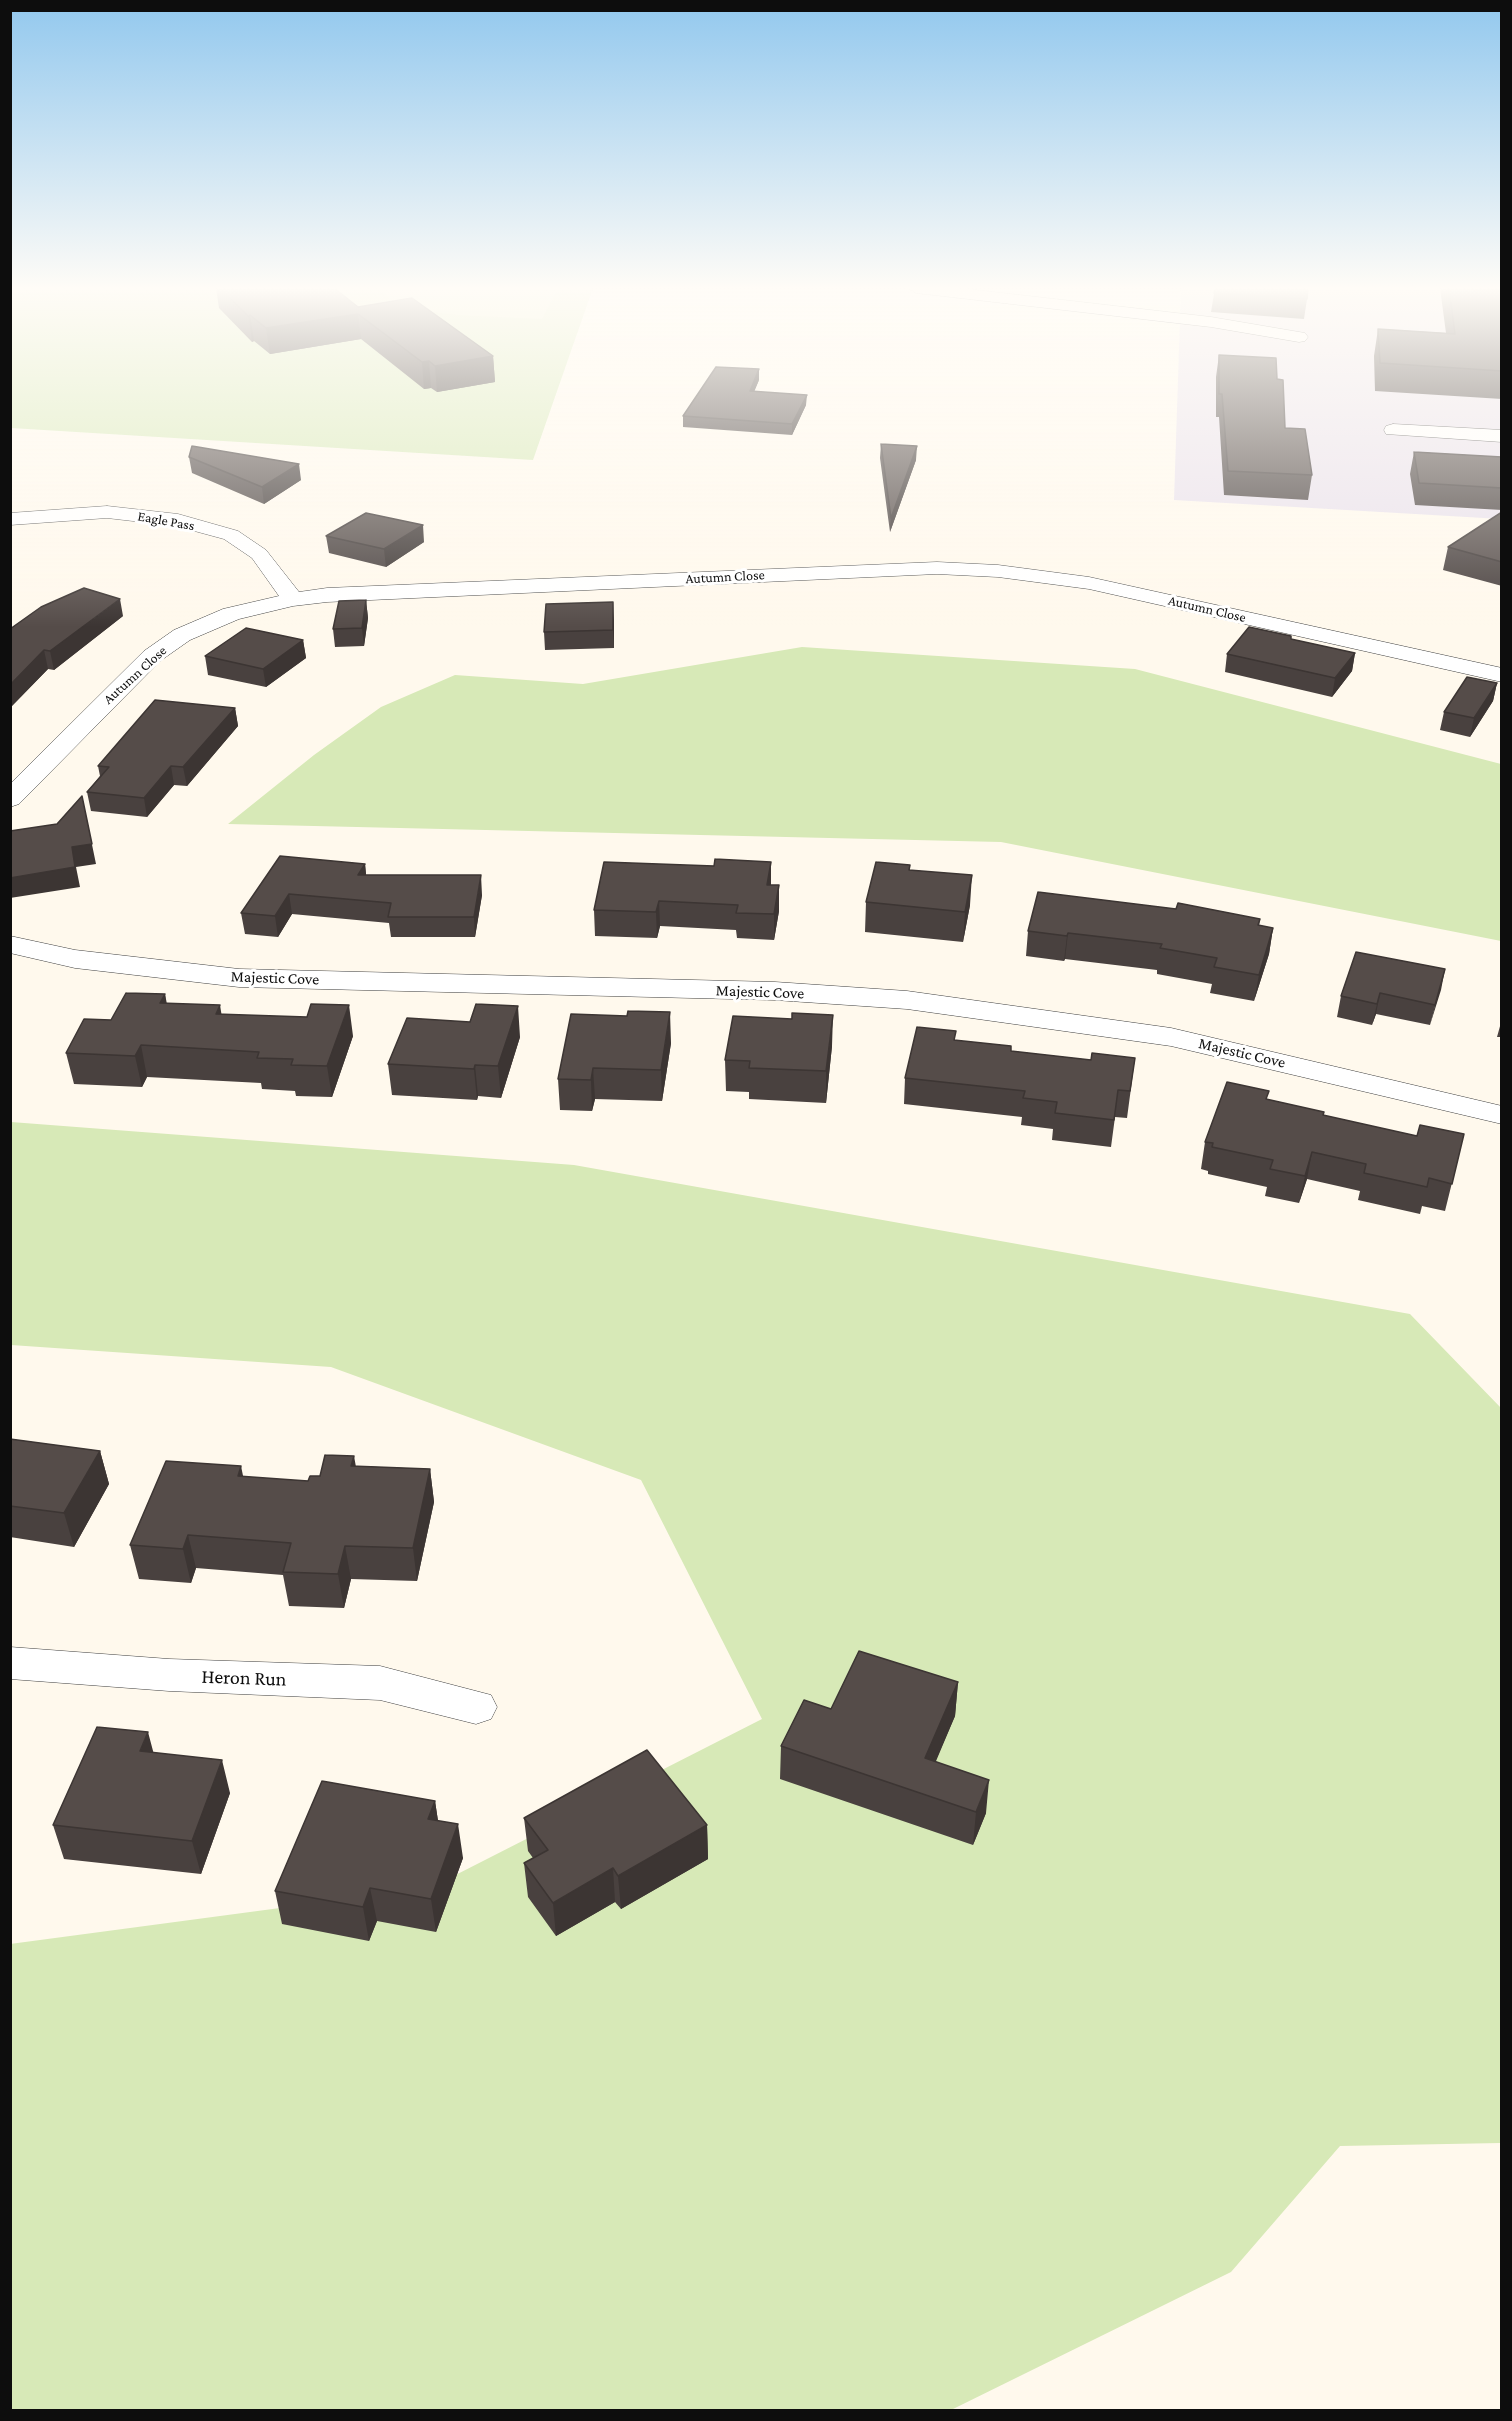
<!DOCTYPE html>
<html>
<head>
<meta charset="utf-8">
<style>
	body { margin:0 }
	#map { position:relative; width:1512px; height:2421px; overflow:hidden; background:#fff9ed; font-family:"Crimson Pro",serif }
	canvas { display:block }
	.frame { position:absolute; inset:0; border:12px solid #0d0d0d; pointer-events:none }
</style>
</head>
<body>
<div id="map">
<canvas width="1512" height="2421"></canvas>
<div class="frame"></div>
</div>
<script>
const c = document.querySelector('canvas').getContext('2d');
c.lineJoin = 'round';
function fill(path, color) {
  c.fillStyle = color;
  c.fill(path, 'evenodd');
}
function shape(rows) {
  const path = new Path2D();
  for (const r of rows) {
    path.moveTo(r[0], r[1]);
    for (let i = 2; i < r.length; i += 2) path.lineTo(r[i], r[i + 1]);
  }
  return path;
}
function strokePath(path, color, width, dash) {
  c.strokeStyle = color;
  c.lineWidth = width;
  c.lineCap = dash ? 'butt' : 'round';
  c.setLineDash(dash || []);
  c.stroke(path);
}
function write(font, color, halo, rows, align = 'center') {
  c.font = font + ' "Crimson Pro",serif';
  c.lineWidth = 6;
  c.setLineDash([]);
  c.textBaseline = 'middle';
  c.strokeStyle = halo;
  c.fillStyle = color;
  for (const [text, x, y, turn = 0] of rows) {
    c.save();
    c.translate(x, y);
    c.rotate((+turn || 0) * Math.PI / 180);
    c.textAlign = isNaN(turn) ? turn : align;
    if (halo) c.strokeText(text, 0, 0);
    c.fillText(text, 0, 0);
    c.restore();
  }
}
fill(shape([
	[1181,288,1501,288,1501,519,1174,500]
]), '#e9e1ec');
fill(shape([
	[10,288,593,288,533,460,11,428],
	[802,647,1135,669,1501,764,1501,941,1001,842,228,824,314,755,381,707,455,675,583,684],
	[11,1122,574,1165,1410,1314,1501,1408,1501,2143,1340,2146,1231,2272,951,2410,11,2410,10,1944,430,1888,762,1719,641,1480,331,1367,11,1345]
]), '#d7e9b7');
fill(shape([
	[380,288,558,288,542,319,458,315,417,310,390,299]
]), '#e8f0c8');
const minor = shape([
	[908,288,959,288,1211,317,1299,332,1305,333,1308,337,1305,341,1299,342,1211,327,916,293,908,288],
	[1393,424,1502,430,1502,442,1386,434,1384,430,1386,426,1393,424],
	[107,506,178,514,238,531,266,550,299,592,327,588,937,562,998,565,1089,577,1502,668,1502,682,1089,589,998,577,937,574,327,602,293,606,239,619,190,640,160,661,19,804,10,807,10,784,144,651,174,630,223,609,279,596,252,558,224,539,176,526,107,518,10,525,10,513,107,506],
	[10,936,75,950,239,969,775,982,907,991,1171,1028,1502,1106,1502,1124,1171,1046,907,1009,775,1000,239,987,75,968,10,953,10,936],
	[10,1647,169,1659,380,1666,491,1695,497,1707,491,1719,476,1724,380,1700,169,1691,10,1679,10,1647]
]);
strokePath(minor, '#404040', 1);
fill(minor, '#fff');
fill(shape([
	[216,288,334,288,358,307,493,356,495,382,437,392,431,388,424,389,361,339,270,354,254,341,252,342,219,308],
	[1215,288,1307,299,1304,319,1211,312],
	[1440,288,1502,288,1499,291,1502,291,1502,399,1375,391,1374,356,1378,329,1446,333],
	[1219,355,1277,379,1285,428,1312,475,1308,500,1224,495,1219,417,1216,417,1216,377],
	[759,380,754,391,806,405,792,435,683,427,683,416],
	[881,444,916,460,890,532,880,458],
	[1414,452,1502,457,1502,510,1415,505,1410,474],
	[189,457,301,480,264,504,192,473],
	[1502,512,1502,586,1443,570,1448,547],
	[326,536,424,542,386,567,329,553],
	[366,600,368,618,364,646,335,647,333,629],
	[123,616,54,670,48,669,10,708,10,629],
	[614,620,614,648,545,650,544,632],
	[1291,639,1355,653,1352,671,1332,697,1225,672,1227,654],
	[303,640,306,658,266,687,208,675,205,656],
	[1497,683,1493,701,1470,737,1440,730,1444,712],
	[235,708,238,726,187,786,174,785,147,817,91,811,87,792,100,776,98,766],
	[771,862,771,885,779,911,774,940,737,938,736,930,660,926,657,938,595,936,594,910,714,866],
	[365,864,366,875,482,895,475,937,391,937,389,923,292,914,278,937,245,934,241,913],
	[910,865,910,870,970,905,963,942,865,932,866,902],
	[1260,919,1259,926,1273,928,1269,954,1254,1001,1210,993,1212,984,1157,974,1157,970,1065,959,1064,961,1026,956,1028,931],
	[1445,969,1430,1025,1376,1014,1372,1025,1337,1017,1341,996],
	[165,994,166,1003,222,1014,353,1036,332,1097,296,1096,295,1091,262,1089,261,1083,147,1077,142,1087,74,1084,66,1053,111,1020],
	[1502,1019,1502,1037,1497,1037],
	[520,1037,501,1098,478,1096,477,1100,392,1095,388,1064],
	[955,1040,1011,1051,1091,1060,1135,1058,1127,1118,1115,1117,1111,1147,1052,1140,1053,1129,1021,1125,1022,1117,904,1104,905,1078],
	[671,1043,662,1101,595,1099,592,1111,560,1110,558,1079],
	[832,1046,826,1103,749,1099,749,1092,726,1091,725,1060],
	[1267,1100,1323,1116,1417,1136,1464,1134,1445,1211,1422,1206,1420,1214,1358,1200,1360,1191,1307,1179,1299,1203,1265,1196,1267,1187,1208,1174,1208,1171,1201,1169,1205,1142],
	[10,1439,100,1451,109,1484,74,1547,10,1537],
	[356,1466,430,1469,434,1502,417,1581,351,1579,344,1608,289,1606,283,1575,196,1568,191,1583,139,1579,130,1545,244,1477,308,1481,320,1476],
	[958,1682,955,1716,935,1762,986,1813,973,1845,780,1779,781,1746,831,1709],
	[153,1753,230,1793,201,1874,64,1859,53,1825],
	[435,1801,438,1821,463,1858,436,1932,377,1921,369,1941,282,1924,275,1891],
	[524,1818,707,1825,708,1859,621,1909,615,1902,556,1936,528,1897,524,1863,533,1858,528,1851]
]), '#49413f');
fill(shape([
	[1477,288,1502,289,1470,316,1475,290],
	[358,314,361,339,270,354,266,328],
	[250,315,254,341,252,342,249,317],
	[493,356,495,382,437,392,435,366],
	[429,361,431,388,424,389,422,362],
	[759,369,759,380,750,402,750,391],
	[807,395,806,405,792,435,792,424],
	[917,446,916,460,890,532,891,518],
	[299,464,301,480,264,504,262,487],
	[423,525,424,542,386,567,384,549],
	[120,599,123,616,54,670,50,651],
	[366,600,368,618,364,646,362,628],
	[613,602,614,620,614,648,613,630],
	[303,640,306,658,266,687,263,669],
	[44,650,48,669,10,708,10,685],
	[1355,653,1352,671,1332,697,1335,678],
	[1497,683,1493,701,1470,737,1474,718],
	[235,708,238,726,187,786,183,767],
	[171,766,174,785,147,817,144,798],
	[82,796,96,864,76,867,80,887,10,898,10,878,72,847],
	[771,862,771,887,767,885],
	[365,864,367,884,358,875],
	[481,875,482,895,475,937,474,917],
	[972,875,970,905,963,942,965,912],
	[779,885,779,911,774,940,774,914],
	[289,894,292,914,278,937,275,916],
	[659,901,660,926,657,938,656,912],
	[1273,928,1269,954,1254,1001,1259,975],
	[1068,933,1065,959,1064,961,1067,936],
	[1445,969,1441,990,1430,1025,1435,1005],
	[1380,993,1376,1014,1372,1025,1377,1004],
	[165,994,171,1025,160,1003],
	[220,1005,225,1036,216,1014],
	[349,1005,353,1036,332,1097,327,1066],
	[518,1006,520,1037,501,1098,498,1066],
	[670,1012,671,1043,662,1101,661,1070],
	[833,1015,832,1046,826,1103,826,1071],
	[141,1045,147,1077,142,1087,135,1056],
	[475,1065,478,1096,477,1100,474,1069],
	[593,1068,595,1099,592,1111,591,1080],
	[1312,1152,1307,1179,1299,1203,1305,1176],
	[100,1451,109,1484,74,1547,64,1513],
	[354,1456,360,1489,351,1466],
	[241,1466,248,1500,238,1476],
	[430,1469,434,1502,417,1581,413,1548],
	[188,1535,196,1568,191,1583,183,1549],
	[345,1546,351,1579,344,1608,338,1574],
	[958,1682,955,1716,923,1792,925,1758],
	[148,1732,157,1766,140,1751],
	[222,1760,230,1793,201,1874,192,1841],
	[989,1780,986,1813,973,1845,976,1812],
	[435,1801,440,1834,428,1819],
	[458,1824,463,1858,436,1932,431,1899],
	[707,1825,708,1859,621,1909,618,1876],
	[613,1868,615,1902,556,1936,553,1903],
	[370,1888,377,1921,369,1941,363,1907]
]), '#3c3533');
const building = shape([
	[220,288,334,288,358,307,412,298,493,356,435,366,429,361,422,362,358,314,266,328,250,315,249,317,220,288],
	[1215,288,1308,288,1307,299,1214,293,1215,288],
	[1449,288,1477,288,1475,290,1502,291,1502,371,1380,363,1378,329,1455,334,1449,288],
	[1219,355,1276,358,1277,379,1283,380,1285,428,1305,429,1312,475,1228,471,1222,394,1219,394,1219,355],
	[716,367,759,369,750,391,807,395,792,424,683,416,716,367],
	[881,444,917,446,891,518,881,444],
	[192,446,299,464,262,487,189,457,192,446],
	[1414,452,1502,457,1502,488,1419,483,1414,452],
	[1502,512,1502,562,1448,547,1502,512],
	[366,513,423,525,384,549,326,536,366,513],
	[84,588,120,599,50,651,44,650,10,685,10,629,41,607,84,588],
	[366,600,362,628,333,629,339,601,366,600],
	[613,602,613,630,544,632,546,604,613,602],
	[1249,627,1291,636,1291,639,1355,653,1335,678,1227,654,1249,627],
	[246,628,303,640,263,669,205,656,246,628],
	[1467,677,1497,683,1474,718,1444,712,1467,677],
	[155,700,235,708,183,767,171,766,144,798,87,792,109,767,98,766,155,700],
	[82,796,92,844,72,847,75,867,10,878,10,831,57,824,82,796],
	[280,856,365,864,358,875,481,875,474,917,388,917,391,903,289,894,275,916,241,913,280,856],
	[715,859,771,862,767,885,779,885,774,914,736,913,738,905,659,901,656,912,594,910,604,862,714,866,715,859],
	[876,862,910,865,909,870,972,875,965,912,866,902,876,862],
	[1038,892,1176,909,1178,903,1260,919,1258,925,1273,928,1259,975,1214,967,1217,958,1160,948,1162,944,1068,933,1067,936,1028,931,1038,892],
	[1356,952,1445,969,1435,1005,1380,993,1377,1004,1341,996,1356,952],
	[126,993,165,994,160,1003,220,1005,216,1014,307,1017,311,1004,349,1005,327,1066,291,1065,293,1059,257,1058,259,1052,141,1045,135,1056,66,1053,84,1019,111,1020,126,993],
	[476,1004,518,1006,498,1066,475,1065,474,1069,388,1064,407,1018,470,1022,476,1004],
	[628,1011,670,1012,661,1070,593,1068,591,1080,558,1079,571,1014,627,1016,628,1011],
	[792,1013,833,1015,826,1071,749,1068,750,1061,725,1060,733,1016,792,1019,792,1013],
	[917,1027,956,1031,954,1040,1011,1046,1011,1051,1091,1060,1092,1053,1135,1058,1130,1091,1118,1090,1114,1120,1055,1113,1057,1102,1023,1098,1025,1091,905,1078,917,1027],
	[1227,1082,1269,1091,1266,1099,1324,1112,1323,1115,1417,1136,1420,1125,1464,1134,1452,1184,1429,1178,1427,1187,1364,1173,1366,1164,1312,1152,1305,1176,1270,1169,1273,1160,1212,1147,1213,1143,1205,1142,1227,1082],
	[10,1439,100,1451,64,1513,10,1506,10,1439],
	[325,1455,354,1456,351,1466,430,1469,413,1548,345,1546,338,1574,283,1572,291,1543,188,1535,183,1549,130,1545,166,1461,241,1466,238,1476,308,1481,310,1476,320,1476,325,1455],
	[859,1651,958,1682,925,1758,989,1780,976,1812,781,1746,804,1700,831,1709,859,1651],
	[97,1727,148,1732,140,1751,222,1760,192,1841,53,1825,97,1727],
	[647,1750,707,1825,618,1876,613,1868,553,1903,524,1863,548,1850,524,1818,647,1750],
	[322,1781,435,1801,428,1819,458,1824,431,1899,370,1888,363,1907,275,1891,322,1781]
]);
fill(building, '#554c49');
strokePath(building, '#3c3533', 1.5);
const sky = c.createLinearGradient(0, 0, 0, 627);
sky.addColorStop(0, '#92c8ee');
sky.addColorStop(0.46, '#fffcf7');
sky.addColorStop(1, '#fffcf700');
c.fillStyle = sky;
c.fillRect(0, 0, 1512, 627);
write('14px', '#0d0d0d', '#fff', [
	["Eagle Pass",166,521,10],
	["Autumn Close",725,577,-3],
	["Autumn Close",1207,609,13],
	["Autumn Close",135,675,-42]
]);
write('16px', '#0d0d0d', '#fff', [
	["Majestic Cove",275,978,2],
	["Majestic Cove",760,992,2],
	["Majestic Cove",1242,1053,13]
]);
write('20px', '#0d0d0d', '#fff', [
	["Heron Run",244,1678,2]
]);
</script>
</body>
</html>
